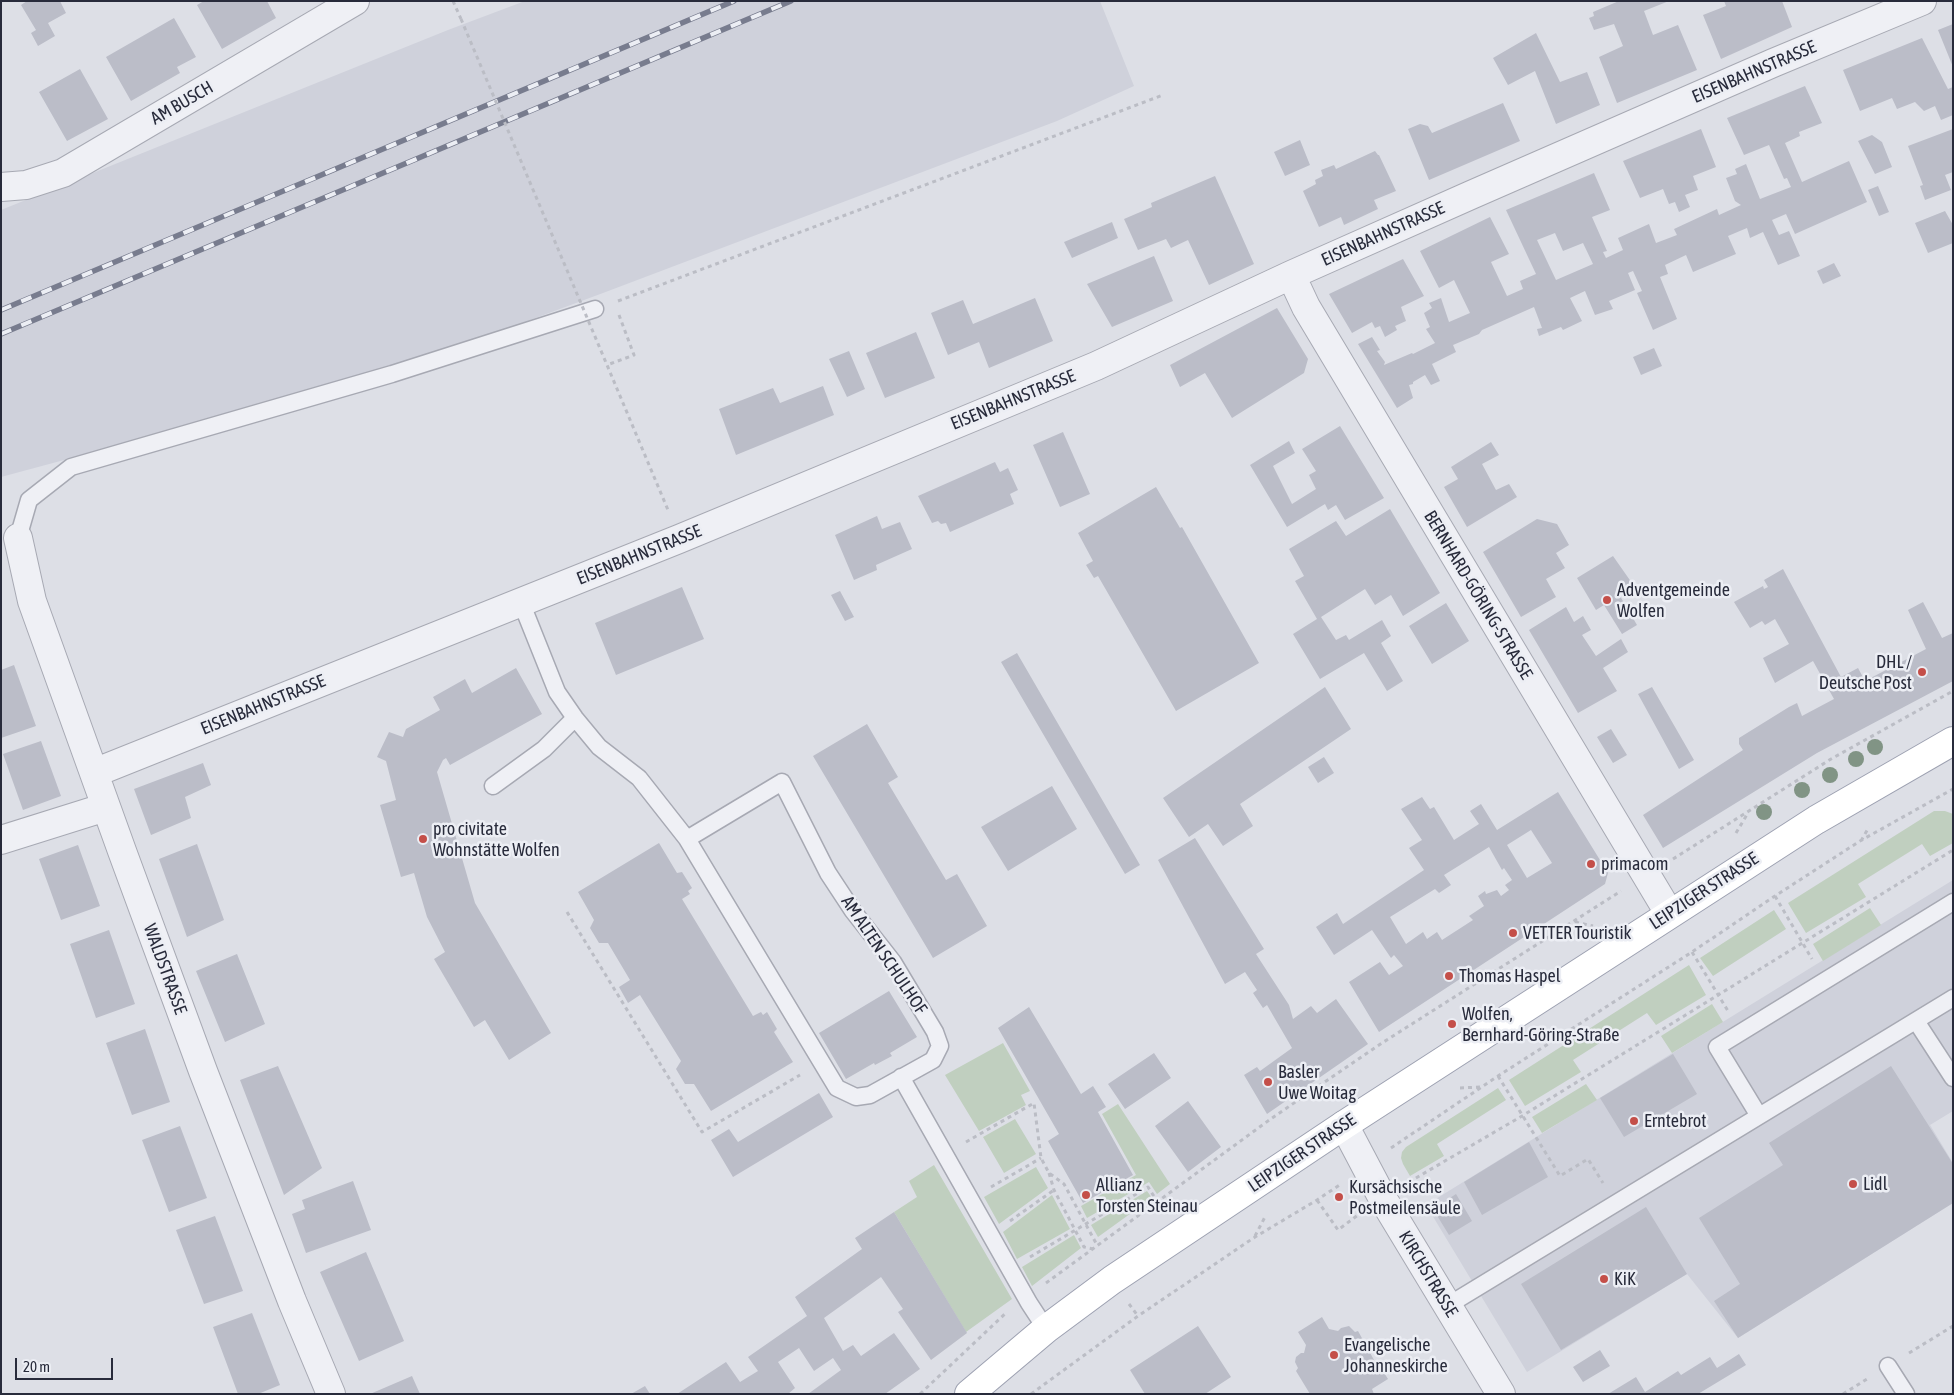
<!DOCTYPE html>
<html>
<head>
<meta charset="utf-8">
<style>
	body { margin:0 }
	#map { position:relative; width:1954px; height:1395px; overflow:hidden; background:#dddfe6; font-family:"Asap Condensed",sans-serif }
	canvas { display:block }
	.frame { position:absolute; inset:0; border:2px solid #282b3b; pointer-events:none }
	.scale { position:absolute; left:15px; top:1358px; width:98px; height:22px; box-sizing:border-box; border:2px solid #282b3b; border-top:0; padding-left:6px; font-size:15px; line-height:18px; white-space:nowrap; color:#282b3b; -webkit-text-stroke:4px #eceef4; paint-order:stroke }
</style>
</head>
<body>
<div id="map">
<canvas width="1954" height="1395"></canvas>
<div class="frame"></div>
<div class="scale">20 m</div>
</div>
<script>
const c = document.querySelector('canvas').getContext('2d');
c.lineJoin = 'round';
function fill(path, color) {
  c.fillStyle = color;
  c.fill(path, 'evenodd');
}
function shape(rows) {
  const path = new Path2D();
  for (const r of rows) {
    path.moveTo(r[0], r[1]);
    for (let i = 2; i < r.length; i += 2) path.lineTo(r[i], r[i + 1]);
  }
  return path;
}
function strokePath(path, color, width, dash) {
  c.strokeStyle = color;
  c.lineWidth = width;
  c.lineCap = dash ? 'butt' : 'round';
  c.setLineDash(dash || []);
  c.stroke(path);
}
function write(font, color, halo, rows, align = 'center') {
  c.font = font + ' "Asap Condensed",sans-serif';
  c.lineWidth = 5;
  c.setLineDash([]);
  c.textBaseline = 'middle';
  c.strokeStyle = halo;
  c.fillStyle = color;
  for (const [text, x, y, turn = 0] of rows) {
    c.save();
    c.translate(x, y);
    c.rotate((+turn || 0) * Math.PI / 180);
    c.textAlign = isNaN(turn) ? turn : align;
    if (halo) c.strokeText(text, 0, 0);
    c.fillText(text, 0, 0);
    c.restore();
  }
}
fill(shape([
	[525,1,1100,1,1134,86,1057,121,603,293,387,373,1,477,1,210,448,30],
	[1953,880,1953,1111,1930,1125,1953,1163,1953,1203,1738,1338,1687,1274,1527,1372,1426,1205]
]), '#cfd1db');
fill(shape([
	[1934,811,1945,811,1953,814,1953,843,1930,856,1922,844,1858,884,1866,897,1806,933,1788,903],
	[1870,908,1881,925,1823,961,1813,944],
	[1774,910,1786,929,1713,976,1700,958],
	[1689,965,1706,995,1656,1025,1647,1013,1573,1060,1581,1072,1525,1106,1509,1080],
	[1712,1004,1723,1022,1672,1053,1661,1036],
	[1003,1043,1030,1091,1021,1095,1026,1105,979,1131,945,1075],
	[1586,1084,1597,1100,1542,1133,1532,1117],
	[1498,1088,1506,1100,1437,1144,1444,1156,1410,1176,1403,1164,1401,1158,1402,1152,1406,1147],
	[1118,1104,1170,1184,1157,1194,1149,1182,1087,1218,1081,1206,1136,1175,1102,1114],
	[1015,1119,1036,1154,1004,1173,983,1137],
	[934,1165,1012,1299,966,1332,894,1212,917,1197,909,1181],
	[1036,1167,1048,1188,999,1224,984,1197],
	[1147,1191,1152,1198,1098,1237,1091,1225],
	[1052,1195,1070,1229,1017,1259,1003,1232],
	[1074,1235,1081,1248,1032,1286,1022,1267]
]), '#c0cfbf');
fill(shape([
	[27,1,60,1,66,13,48,23,55,36,38,46,31,33,36,30,21,5],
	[204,1,267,1,276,18,222,49,197,5],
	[1619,1,1669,1,1644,11,1653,35,1678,25,1697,70,1617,103,1599,57,1623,46,1614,24,1594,30,1589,18,1594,16,1593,12],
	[1724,1,1782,1,1792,27,1721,59,1703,15,1726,6],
	[174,18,196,57,177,67,180,73,131,101,106,57],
	[1953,24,1953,67,1938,30],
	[1536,33,1560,82,1587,72,1600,105,1556,124,1535,71,1508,85,1493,58],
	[1922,38,1948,89,1953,87,1953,115,1941,120,1935,106,1924,111,1915,102,1897,109,1892,98,1860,111,1843,70],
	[80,69,108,119,67,141,39,92],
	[1805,86,1822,123,1799,132,1800,136,1785,143,1802,182,1849,161,1867,202,1795,234,1786,214,1772,220,1779,235,1789,231,1800,256,1778,265,1763,232,1750,238,1747,228,1728,236,1736,254,1693,272,1686,255,1665,265,1668,274,1660,277,1677,319,1653,330,1637,293,1642,291,1633,271,1628,273,1635,290,1609,301,1613,309,1595,315,1585,291,1570,298,1582,321,1563,330,1561,327,1539,336,1537,329,1542,328,1534,307,1482,330,1479,334,1453,345,1456,352,1432,364,1440,381,1431,385,1425,375,1413,382,1413,384,1409,385,1413,398,1397,408,1358,344,1372,337,1380,350,1377,351,1385,362,1384,365,1412,353,1413,354,1435,343,1426,329,1430,327,1424,313,1432,308,1429,303,1441,298,1449,322,1470,313,1454,280,1439,288,1420,251,1490,217,1509,254,1491,262,1507,296,1523,289,1520,281,1536,274,1506,210,1594,173,1610,210,1592,217,1607,251,1603,252,1606,258,1623,250,1618,238,1649,224,1656,243,1677,235,1674,229,1717,209,1719,215,1741,205,1735,201,1726,178,1737,174,1735,169,1746,164,1760,199,1791,187,1787,178,1784,179,1769,145,1744,155,1727,118],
	[1555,233,1563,251,1583,243,1593,264,1556,280,1537,240],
	[1503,103,1520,141,1429,180,1408,129,1420,124,1428,126,1432,133],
	[1701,129,1716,167,1693,176,1698,190,1685,195,1690,207,1679,212,1675,202,1669,204,1663,189,1640,198,1623,161],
	[1953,129,1953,172,1945,175,1951,190,1925,200,1920,186,1923,185,1908,146],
	[1872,135,1882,142,1892,167,1875,174,1858,141],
	[1300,140,1310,165,1285,176,1274,152],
	[1375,151,1378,155,1379,155,1396,191,1374,200,1378,209,1344,225,1341,217,1319,227,1303,191,1316,184,1315,180,1323,176,1321,170,1334,165,1336,169],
	[1215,176,1254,264,1209,285,1188,240,1171,248,1166,239,1138,250,1124,219,1152,207,1151,203],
	[1878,186,1889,212,1879,216,1868,190],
	[1945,211,1953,225,1953,243,1928,253,1915,223],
	[1112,222,1118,238,1072,258,1064,242],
	[1154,256,1173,301,1112,327,1087,284],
	[1403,259,1424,296,1401,307,1406,321,1395,326,1397,330,1385,337,1380,326,1375,328,1372,322,1352,333,1329,294],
	[1834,263,1841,276,1823,284,1817,271],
	[1035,298,1053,341,989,368,979,342,948,355,931,313,963,300,973,324],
	[1277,308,1308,359,1304,373,1232,418,1205,373,1180,387,1170,365],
	[916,332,935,378,885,398,866,353],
	[1654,348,1662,366,1641,375,1633,357],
	[849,351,865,389,847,397,829,359],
	[823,386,834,415,736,455,719,409,773,388,780,403],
	[1340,426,1384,498,1345,520,1336,505,1328,510,1325,504,1287,527,1250,465,1289,441,1295,453,1273,466,1292,504,1316,489,1309,475,1316,471,1302,449],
	[1063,432,1090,494,1060,507,1033,445],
	[1491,442,1499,455,1482,464,1496,490,1509,484,1517,497,1467,527,1444,487,1458,479,1451,467],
	[995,462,1000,472,1008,468,1018,490,1010,494,1014,504,950,532,946,523,941,524,938,521,932,523,918,496],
	[1156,487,1180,528,1182,527,1259,663,1176,711,1098,576,1094,578,1086,565,1093,561,1078,533],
	[1390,509,1440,593,1403,616,1391,595,1375,605,1365,589,1321,617,1336,640,1346,635,1349,640,1382,620,1391,636,1381,643,1403,681,1387,691,1364,653,1320,679,1293,634,1317,619,1295,581,1304,576,1289,549,1336,521,1346,536],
	[877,516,882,529,900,522,912,549,876,565,877,570,854,580,835,535],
	[1537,519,1557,524,1569,545,1556,553,1565,568,1546,579,1556,597,1521,617,1483,552],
	[1613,556,1634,586,1620,596,1637,625,1622,634,1604,605,1596,610,1577,578],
	[1783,569,1841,677,1858,668,1865,681,1926,649,1908,610,1923,602,1942,638,1953,633,1953,681,1817,753,1663,848,1643,815,1743,750,1739,744,1739,738,1789,707,1797,703,1802,716,1834,699,1813,661,1775,683,1763,658,1789,644,1775,619,1765,625,1762,621,1750,628,1734,602,1763,586,1764,589,1768,587,1764,580],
	[682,587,704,639,616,675,595,623],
	[840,591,854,617,845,621,831,595],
	[1446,603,1469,641,1432,664,1409,626],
	[1566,607,1574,622,1583,616,1591,630,1582,635,1596,656,1621,639,1628,652,1603,668,1617,691,1578,713,1529,630],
	[1017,653,1140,865,1125,874,1001,662],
	[14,665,36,726,1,738,1,670],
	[516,668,542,714,450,765,446,758,443,760,437,772,475,903,551,1033,509,1060,485,1020,474,1027,434,959,445,952,427,917,414,873,401,877,380,805,396,800,386,761,377,757,389,732,403,737,406,729,440,710,433,697,465,679,472,693],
	[1325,687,1351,729,1240,804,1253,826,1223,846,1208,824,1189,837,1163,798],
	[1652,687,1694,760,1679,769,1638,694],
	[867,724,898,777,888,783,946,880,957,874,987,926,933,958,813,756],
	[1611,729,1627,755,1613,763,1597,737],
	[41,741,61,796,23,810,3,754],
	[1324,757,1334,773,1318,783,1308,767],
	[203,763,211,785,185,797,191,818,151,835,134,789],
	[1052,786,1077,829,1008,871,981,827],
	[1558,792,1608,873,1605,884,1379,1032,1349,982,1380,962,1389,975,1403,966,1394,955,1391,958,1372,930,1334,955,1316,927,1337,913,1343,924,1424,870,1409,848,1422,840,1401,809,1422,797,1430,809,1434,807,1454,840,1479,824,1470,811,1481,804,1497,830],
	[1531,830,1552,863,1527,878,1507,845],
	[1489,847,1502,870,1504,868,1512,880,1505,885,1509,890,1501,896,1497,890,1486,894,1485,891,1478,896,1484,906,1469,916,1473,920,1442,940,1437,932,1427,939,1423,932,1406,944,1390,917,1435,889,1439,893,1451,885,1444,875],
	[1195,838,1264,949,1256,954,1289,1005,1293,1019,1311,1006,1317,1013,1336,999,1368,1044,1267,1114,1244,1075,1257,1067,1260,1071,1292,1048,1267,1005,1263,1008,1253,993,1257,990,1245,972,1225,984,1158,860],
	[659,843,677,873,682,872,692,888,688,891,690,894,682,899,753,1016,761,1012,763,1015,767,1012,777,1029,774,1032,793,1062,711,1111,694,1084,685,1084,676,1069,681,1061,640,995,628,1003,619,987,630,980,608,943,599,943,590,928,594,920,578,892],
	[197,844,224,920,187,937,159,859],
	[78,845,100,906,61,920,39,859],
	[109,930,135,1004,96,1018,70,944],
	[237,954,265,1024,225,1042,196,971],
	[889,991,917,1037,890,1053,892,1056,875,1065,874,1063,846,1079,819,1033],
	[1029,1007,1081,1094,1093,1086,1106,1107,1098,1112,1133,1175,1083,1203,1048,1141,1059,1134,998,1028],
	[145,1029,170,1102,132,1115,106,1043],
	[1154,1053,1171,1078,1125,1109,1108,1084],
	[1673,1054,1697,1094,1624,1137,1600,1098],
	[278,1066,322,1168,284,1195,240,1080],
	[1891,1066,1953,1164,1953,1203,1738,1338,1714,1301,1740,1284,1699,1218,1783,1165,1769,1143],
	[819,1093,833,1117,733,1177,711,1140,729,1129,738,1142],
	[1188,1101,1221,1147,1188,1172,1155,1126],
	[180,1126,207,1198,169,1212,142,1140],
	[1529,1142,1548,1177,1482,1215,1464,1182],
	[353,1181,371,1230,306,1253,292,1214,305,1209,302,1200],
	[1456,1194,1472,1221,1449,1235,1433,1209],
	[1646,1207,1687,1274,1561,1350,1521,1284],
	[894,1212,967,1333,931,1360,898,1312,903,1309,881,1277,824,1318,843,1351,853,1345,861,1356,894,1333,920,1369,885,1394,808,1394,841,1370,833,1358,814,1371,799,1348,778,1362,795,1388,788,1394,677,1394,726,1362,740,1382,758,1371,748,1357,807,1316,795,1297,862,1249,855,1238],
	[215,1216,243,1291,204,1304,176,1230],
	[366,1252,404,1341,359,1361,320,1272],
	[252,1313,280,1385,258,1394,238,1394,213,1327],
	[1322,1317,1329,1329,1338,1331,1341,1328,1349,1326,1355,1332,1358,1331,1379,1369,1381,1368,1388,1379,1372,1389,1374,1394,1310,1394,1296,1371,1298,1368,1295,1362,1296,1357,1301,1353,1304,1353,1306,1345,1298,1332],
	[1198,1326,1231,1377,1205,1394,1145,1394,1130,1370],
	[1600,1350,1610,1366,1583,1382,1573,1367],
	[1739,1354,1746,1365,1698,1394,1608,1394,1636,1377,1645,1392,1678,1371,1681,1375,1710,1357,1717,1368],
	[412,1376,420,1394,370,1394],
	[645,1386,650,1394,631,1394]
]), '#bbbdc8');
const service = shape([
	[18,538,29,500,71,467,392,374,595,309],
	[521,602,557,692,575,718,599,747,639,778,687,839,837,1088,856,1097,870,1095,933,1060,940,1046,935,1032,893,962,853,911,828,873,782,782,687,839],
	[493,786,544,749,575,718],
	[1916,1021,1953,1078],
	[901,1077,1029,1303,1046,1329],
	[1759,1116,1717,1047,1953,902],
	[1447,1306,1953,998],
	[1888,1366,1906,1394]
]);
const minor = shape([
	[1,187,26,185,63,173,355,1],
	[1291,275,1306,307,1669,913],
	[18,538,32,601,122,851,203,1071,292,1301,331,1394],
	[94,773,679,539,1096,366,1291,275,1471,195,1773,63,1922,1],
	[1,840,106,807],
	[1344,1125,1383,1199,1501,1394]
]);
const primary = shape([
	[969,1394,1046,1329,1112,1280,1344,1125,1816,820,1953,741]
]);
strokePath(service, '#a7a9b3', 19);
strokePath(minor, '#a7a9b3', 30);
strokePath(primary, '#9da1b1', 30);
strokePath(shape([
	[453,1,461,19],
	[618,301,1163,95],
	[619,315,634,355,607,365,668,510],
	[1736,833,1748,813],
	[1861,841,1869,827],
	[1673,859,1831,759,1953,691],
	[1775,896,1812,959],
	[567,912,702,1132,800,1075],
	[1575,922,1593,926],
	[1692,952,1728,1011],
	[1498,1076,1560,1176,1588,1159,1603,1183],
	[1460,1088,1481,1087],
	[966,1142,1034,1103,1041,1158,1049,1173,1064,1184,1097,1245],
	[1391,1148,1498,1076,1692,952,1775,896,1860,841,1953,789],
	[1049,1173,1054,1190,1084,1247,1093,1249],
	[1409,1182,1522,1116,1953,850],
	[991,1187,1041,1158],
	[1317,1200,1338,1230,1358,1215],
	[1010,1221,1054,1190],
	[1255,1236,1266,1215],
	[1030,1257,1148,1187,1157,1201],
	[1046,1283,1272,1118,1382,1043,1621,891],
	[1129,1304,1138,1316],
	[1909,1353,1953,1326],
	[920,1394,1007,1312],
	[1031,1394,1138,1316,1255,1237,1317,1200,1341,1184],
	[1843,1394,1867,1379]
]), '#bbbdc5', 3, [4, 4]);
strokePath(service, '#eff0f5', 16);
strokePath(minor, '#eff0f5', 28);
strokePath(primary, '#fff', 28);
const rail = shape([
	[1,310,734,1],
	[1,334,791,1]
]);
strokePath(rail, '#787c8e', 5.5);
strokePath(rail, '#eceef4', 4, [11]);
strokePath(shape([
	[461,19,607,365]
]), '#bbbdc5', 3, [4, 4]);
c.fillStyle = '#819485';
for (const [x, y] of [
	[1875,747],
	[1856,759],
	[1830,775],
	[1802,790],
	[1764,812]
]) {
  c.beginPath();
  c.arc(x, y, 8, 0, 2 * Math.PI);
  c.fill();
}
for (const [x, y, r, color] of [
	[1607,600,5,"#c44f49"],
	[1922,672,5,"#c44f49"],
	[423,839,5,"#c44f49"],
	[1591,864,5,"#c44f49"],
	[1513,933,5,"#c44f49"],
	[1449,976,5,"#c44f49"],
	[1452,1024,5,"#c44f49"],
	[1268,1082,5,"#c44f49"],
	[1634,1121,5,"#c44f49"],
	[1853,1184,5,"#c44f49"],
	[1086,1195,5,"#c44f49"],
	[1339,1197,5,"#c44f49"],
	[1604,1279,5,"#c44f49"],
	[1334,1355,5,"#c44f49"]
]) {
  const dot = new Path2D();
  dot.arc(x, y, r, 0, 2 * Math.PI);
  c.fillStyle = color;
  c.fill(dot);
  strokePath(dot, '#eceef4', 2);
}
write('18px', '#282b3b', '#eceef4', [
	["EISENBAHNSTRASSE",1754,72,-23],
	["AM BUSCH",182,103,-30],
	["EISENBAHNSTRASSE",1383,234,-24],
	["EISENBAHNSTRASSE",1013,400,-22],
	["EISENBAHNSTRASSE",639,555,-22],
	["BERNHARD-GÖRING-STRASSE",1478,595,59],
	["EISENBAHNSTRASSE",263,705,-22],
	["LEIPZIGER STRASSE",1704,891,-33],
	["AM ALTEN SCHULHOF",884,955,56],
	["WALDSTRASSE",165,969,70],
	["LEIPZIGER STRASSE",1302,1153,-34],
	["KIRCHSTRASSE",1428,1274,59]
]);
write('18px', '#282b3b', '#eceef4', [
	["Adventgemeinde",1617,590],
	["Wolfen",1617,611],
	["DHL /",1912,662,"right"],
	["Deutsche Post",1912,683,"right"],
	["pro civitate",433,829],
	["Wohnstätte Wolfen",433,850],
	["primacom",1601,864],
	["VETTER Touristik",1523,933],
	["Thomas Haspel",1459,976],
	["Wolfen,",1462,1014],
	["Bernhard-Göring-Straße",1462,1035],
	["Basler",1278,1072],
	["Uwe Woitag",1278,1093],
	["Erntebrot",1644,1121],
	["Lidl",1863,1184],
	["Allianz",1096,1185],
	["Torsten Steinau",1096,1206],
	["Kursächsische",1349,1187],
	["Postmeilensäule",1349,1208],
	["KiK",1614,1279],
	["Evangelische",1344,1345],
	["Johanneskirche",1344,1366]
], 'left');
</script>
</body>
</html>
